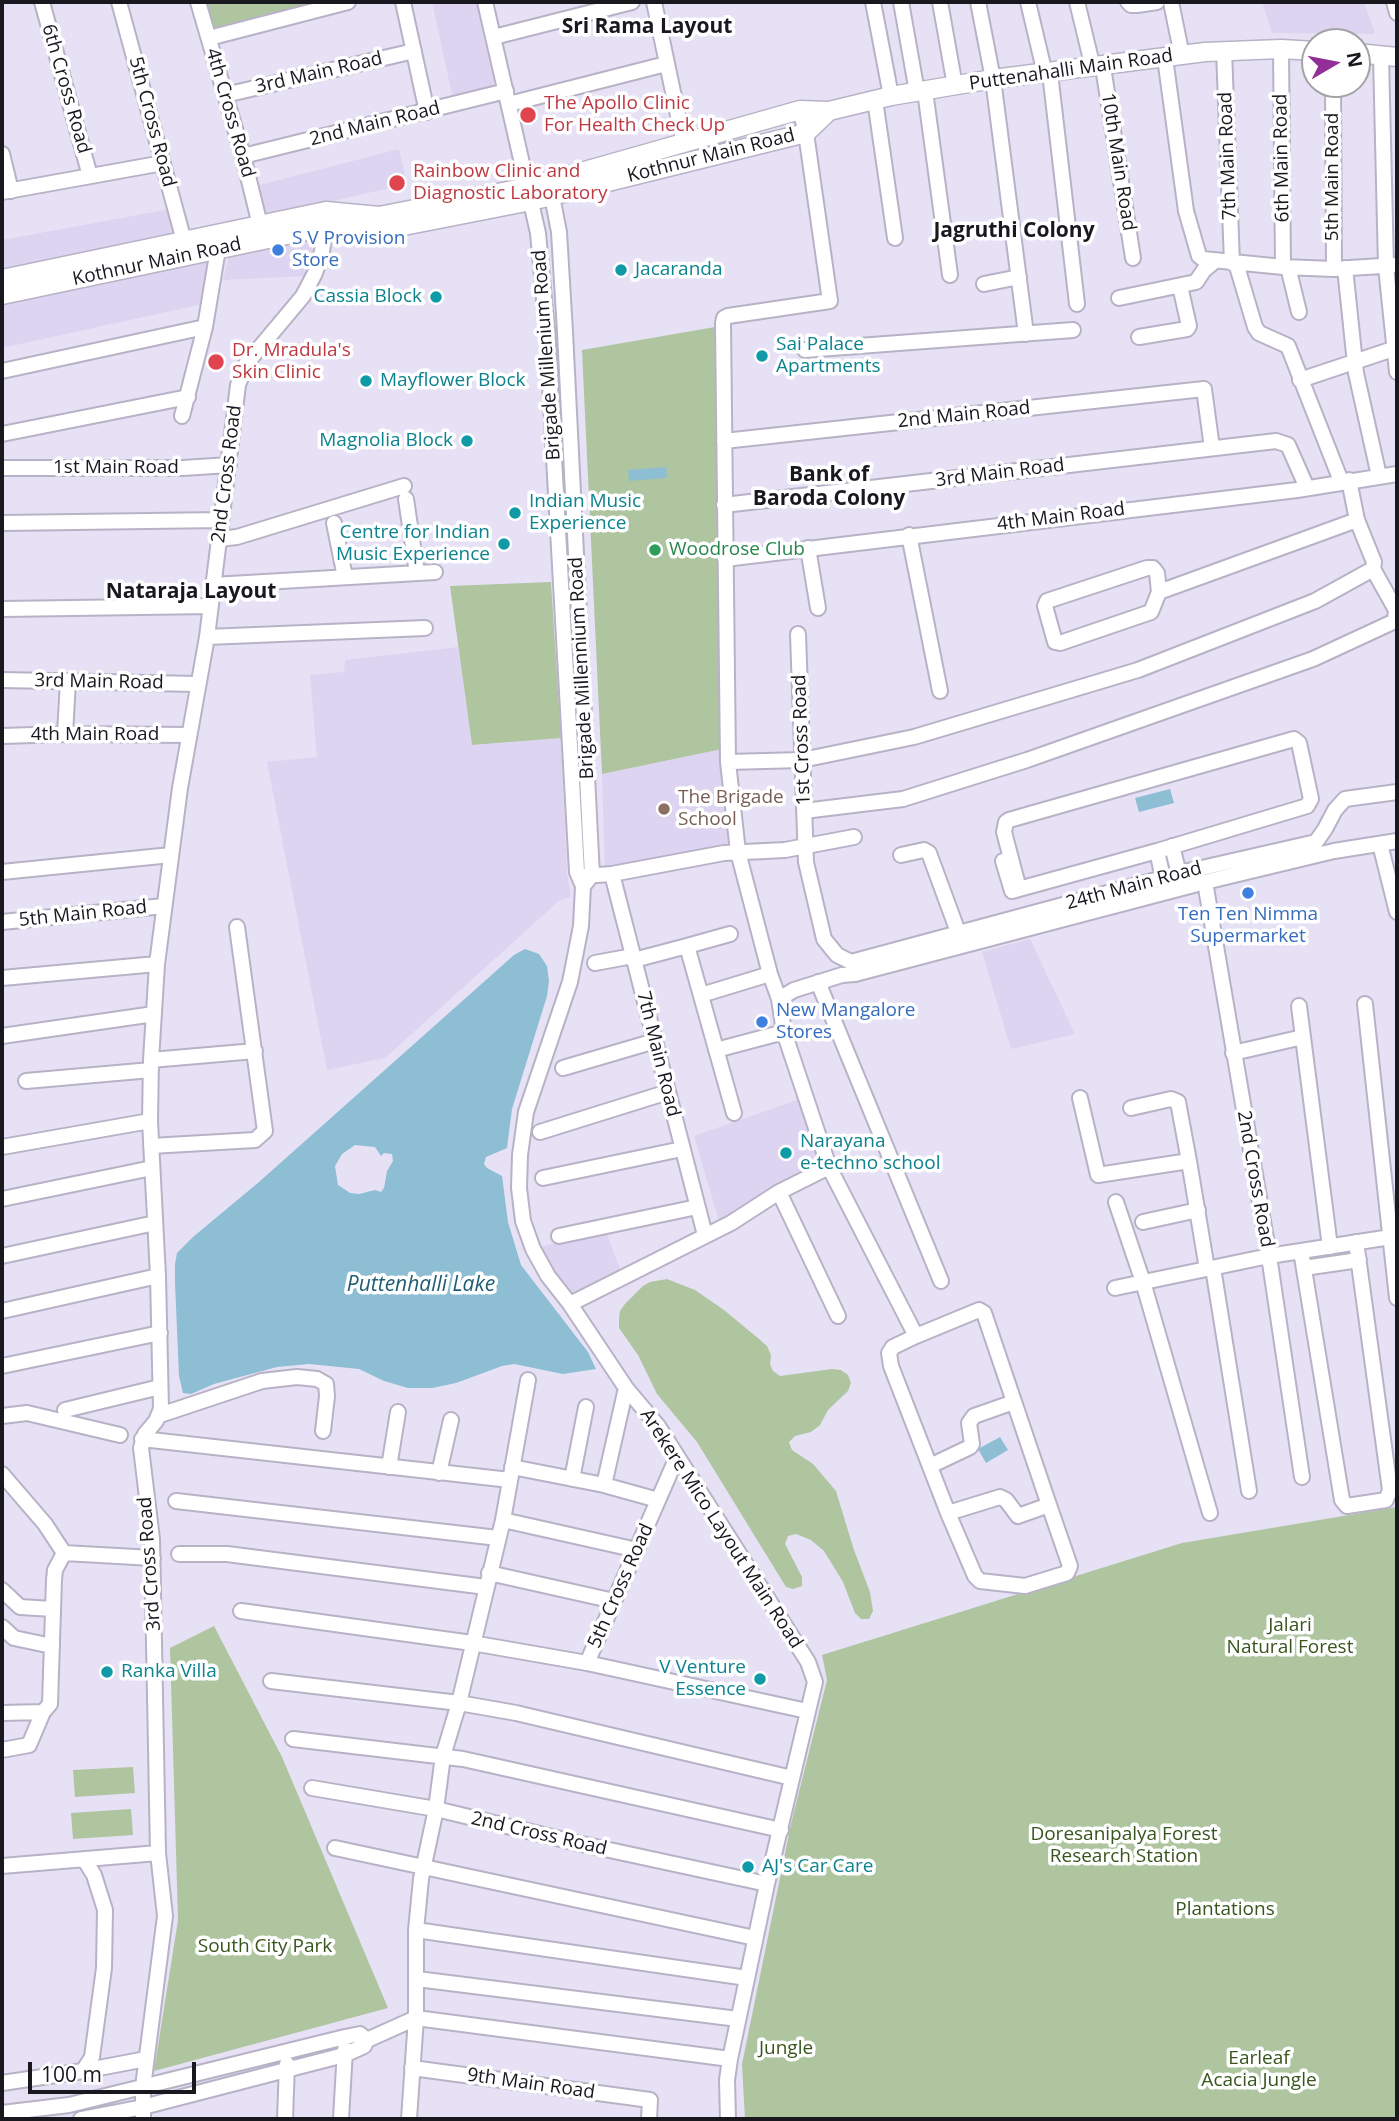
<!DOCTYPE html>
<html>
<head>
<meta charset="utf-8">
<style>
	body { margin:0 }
	#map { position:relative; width:1399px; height:2121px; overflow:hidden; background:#e7e1f6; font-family:"Open Sans",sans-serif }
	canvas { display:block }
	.frame { position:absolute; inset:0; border:4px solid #1a181f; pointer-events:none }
	.north { position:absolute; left:1301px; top:28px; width:70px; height:70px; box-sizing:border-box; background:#fff; border:2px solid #a3a3a5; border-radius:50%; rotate:80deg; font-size:19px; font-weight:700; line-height:28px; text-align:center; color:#1a181f }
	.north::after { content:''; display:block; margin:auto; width:24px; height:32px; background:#912f97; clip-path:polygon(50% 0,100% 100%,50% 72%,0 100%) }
	.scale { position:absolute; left:28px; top:2062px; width:168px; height:32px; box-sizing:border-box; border:4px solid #1a181f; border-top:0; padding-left:9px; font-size:21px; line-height:24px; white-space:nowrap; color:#1a181f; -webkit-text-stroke:5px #fff; paint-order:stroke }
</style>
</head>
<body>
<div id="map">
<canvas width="1399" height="2121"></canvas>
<div class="frame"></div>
<div class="north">N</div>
<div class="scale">100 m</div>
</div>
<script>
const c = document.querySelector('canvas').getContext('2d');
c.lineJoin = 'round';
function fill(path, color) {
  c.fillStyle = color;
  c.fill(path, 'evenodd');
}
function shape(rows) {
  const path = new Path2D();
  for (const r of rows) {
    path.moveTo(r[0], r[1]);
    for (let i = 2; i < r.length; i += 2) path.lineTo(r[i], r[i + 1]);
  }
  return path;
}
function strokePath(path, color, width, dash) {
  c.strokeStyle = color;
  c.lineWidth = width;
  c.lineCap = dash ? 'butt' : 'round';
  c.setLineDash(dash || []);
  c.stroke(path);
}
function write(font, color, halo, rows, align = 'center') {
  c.font = font + ' "Open Sans",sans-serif';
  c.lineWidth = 7;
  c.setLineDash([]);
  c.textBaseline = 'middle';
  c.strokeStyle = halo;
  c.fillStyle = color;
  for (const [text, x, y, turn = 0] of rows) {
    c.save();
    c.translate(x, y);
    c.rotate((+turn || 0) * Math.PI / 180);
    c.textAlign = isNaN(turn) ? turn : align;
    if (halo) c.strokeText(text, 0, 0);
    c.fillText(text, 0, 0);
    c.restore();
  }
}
fill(shape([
	[432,2,476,2,495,90,453,99],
	[1262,2,1364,2,1375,34,1272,33],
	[399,149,407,184,263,217,256,186],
	[170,209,177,238,2,271,2,240],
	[312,239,314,263,307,276,223,280,229,256],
	[212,260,203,304,2,348,2,305],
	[458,647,472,745,561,738,567,873,571,897,560,900,385,1058,327,1070,267,762,317,757,310,675,344,672,345,660],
	[722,749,728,844,605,870,602,774],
	[1030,939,1075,1034,1011,1049,982,952],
	[803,1098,820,1157,816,1166,719,1221,694,1136],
	[606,1231,621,1272,569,1298,539,1247]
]), '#dcd4f0');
fill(shape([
	[205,2,313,2,213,31],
	[715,327,722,749,602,774,582,350],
	[551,582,561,738,472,745,450,586],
	[667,1279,695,1290,724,1310,759,1339,767,1346,771,1355,770,1364,773,1371,780,1376,832,1369,841,1370,848,1375,851,1383,848,1391,828,1410,820,1425,811,1432,795,1436,789,1442,792,1450,813,1464,836,1491,854,1550,870,1592,873,1611,869,1619,861,1619,855,1613,843,1582,824,1551,811,1540,796,1534,788,1536,785,1544,802,1577,802,1586,793,1589,786,1587,697,1442,657,1394,638,1355,619,1328,619,1319,620,1311,625,1304,643,1286,650,1282],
	[1397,1507,1397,2119,745,2119,742,2064,791,1824,827,1680,822,1655,1182,1543],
	[214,1626,282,1757,388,2008,154,2071,178,1920,170,1648],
	[133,1767,135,1793,75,1797,73,1770],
	[131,1809,133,1835,73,1839,71,1813]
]), '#aec5a0');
fill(shape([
	[666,467,667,478,629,481,628,470],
	[1170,789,1174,803,1139,812,1135,798],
	[525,949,539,954,547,966,549,981,547,996,512,1109,507,1148,486,1157,484,1164,487,1168,502,1176,508,1222,521,1265,588,1352,596,1369,563,1374,514,1364,502,1366,456,1383,432,1388,408,1388,384,1381,359,1369,309,1364,277,1367,214,1384,191,1394,183,1393,179,1376,175,1283,175,1264,177,1253,193,1237,259,1182,514,955],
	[355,1145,375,1147,381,1156,384,1153,392,1154,393,1161,387,1171,384,1188,381,1192,375,1190,359,1194,350,1193,338,1185,335,1166,342,1154],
	[1000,1437,1008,1450,986,1463,978,1449]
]), '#8dbed3');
const minor = shape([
	[42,2,90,176],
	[119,2,184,241],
	[198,2,243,156,260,225],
	[403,2,427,112],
	[485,2,538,233,547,332,577,872,583,886],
	[654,2,684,144],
	[873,2,891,96],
	[901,2,917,92],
	[940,2,955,86],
	[978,2,993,79,1026,334],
	[1028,2,1045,74],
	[1077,2,1093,68],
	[1128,2,1131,5,1137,5,1157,2],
	[1171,2,1182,56],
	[1394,2,1397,13],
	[494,37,632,2],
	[209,38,348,2],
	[1281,49,1283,267],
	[1224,50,1232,263],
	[1381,56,1386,267,1397,372],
	[1165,58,1186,211,1199,256,1203,259,1283,267,1334,269,1397,265],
	[1103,67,1133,258],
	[1050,73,1077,304],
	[1333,84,1334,269],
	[925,91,950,275],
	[225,95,414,51],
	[875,100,895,238],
	[509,104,666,64],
	[2,154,11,191],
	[243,156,506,91],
	[550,186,559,232,565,332,591,856,592,875,583,886],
	[2,192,163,163],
	[1236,263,1255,327,1259,333,1288,346,1341,481],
	[1288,267,1299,312],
	[1345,268,1356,373,1379,476],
	[984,284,1019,277],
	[1119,298,1196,282,1204,270,1215,261],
	[1139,337,1187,329,1189,326,1180,286],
	[805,350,1073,330],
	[2,371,205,327],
	[1300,380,1393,349],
	[182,416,205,327,218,249,217,243],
	[2,434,188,397],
	[724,441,1204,389,1212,448],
	[2,468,183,468,229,465],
	[406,499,417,573],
	[724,505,1276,441,1288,445,1307,488],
	[2,523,221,520],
	[334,523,345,577],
	[909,535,940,691],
	[218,539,237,537,404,486],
	[808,548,818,608],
	[725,559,1297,490,1397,474],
	[1147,568,1153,568,1157,573,1159,592,1151,612,1060,643,1055,642,1045,606,1047,601,1147,568],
	[213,585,435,572],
	[1159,592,1357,520],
	[2,609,211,606],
	[798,634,806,862,824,939,837,955,851,962,1193,870,1316,842,1325,829,1335,810,1345,799,1397,792],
	[207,637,425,628],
	[2,680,197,684],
	[65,734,68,681],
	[2,736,65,734,188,735],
	[728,762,802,760,914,737,1138,670,1315,601,1373,569,1374,562,1357,520,1349,480],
	[804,811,903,799,1027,760,1313,659,1395,621,1396,610,1373,569],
	[1380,844,1397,912],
	[1172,846,1179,874],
	[1157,851,1163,878],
	[901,855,924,850,929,853,958,932],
	[1003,861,1012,891,1019,889,1157,851,1307,806,1311,799,1299,743,1294,739,1009,820,1006,822,1004,832,1019,889],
	[2,872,171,855],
	[612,874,705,1235],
	[582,876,612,874,724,853,785,850,854,837],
	[1205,882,1269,1256,1302,1477],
	[583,886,581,926,570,982,526,1112,520,1155,519,1188,523,1221,533,1249,548,1276,570,1304,626,1388,658,1426,808,1662,815,1682,767,1884,730,2059,727,2080,728,2119],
	[2,922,164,906],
	[687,946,730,934],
	[634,960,687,946,734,1113],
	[595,963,633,956],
	[2,978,157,964],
	[818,982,941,1281],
	[701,995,770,974],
	[779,999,794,990,842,975,855,974,1205,882,1334,851,1397,841],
	[1365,1004,1397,1298],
	[1299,1006,1330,1247],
	[2,1036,154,1014],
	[716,1050,784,1032],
	[1233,1053,1303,1037],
	[151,1060,255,1051],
	[563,1068,655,1041],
	[26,1081,151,1070],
	[1080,1098,1098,1175,1189,1161,1207,1269],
	[1131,1108,1171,1099,1178,1102,1189,1161],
	[540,1132,668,1092],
	[151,1146,255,1140,265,1131,237,927],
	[2,1147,150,1121],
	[829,1167,916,1336],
	[543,1178,682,1149],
	[779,1192,838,1316],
	[2,1199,152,1168],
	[1116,1202,1143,1282,1210,1513],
	[1143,1222,1198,1210],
	[559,1236,697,1207],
	[1301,1251,1342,1500,1347,1506,1386,1500,1390,1490,1356,1242],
	[2,1256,155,1223],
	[1213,1268,1249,1491],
	[1304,1268,1359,1260],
	[1115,1288,1269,1256,1397,1236],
	[570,1304,731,1223,779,1192,829,1167,784,1032,779,999,770,974,738,852,728,762,723,323,724,318,728,316,830,301,806,133,800,110],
	[2,1311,158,1276],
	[2,1366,160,1333],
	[65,1410,160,1387],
	[160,1415,262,1381,297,1377,317,1379,326,1384,327,1396,323,1431],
	[2,1416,27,1413,120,1435],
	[142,1439,510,1480],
	[677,1457,587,1663,807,1711],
	[930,1466,970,1447,972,1444,969,1423,974,1416,1014,1402],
	[389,1467,398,1412],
	[512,1467,604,1485,626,1388],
	[439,1473,451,1420],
	[2,1474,45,1524,64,1553,153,1558],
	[572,1479,586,1407],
	[604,1485,658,1500],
	[176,1501,498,1538],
	[948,1513,1000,1497,1006,1500,1018,1516,1049,1505,984,1313,979,1310,916,1336,893,1347,889,1353,891,1366,948,1513,975,1576,980,1581,1025,1586,1067,1573,1070,1566,1049,1505],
	[503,1520,637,1550],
	[179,1554,227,1554,486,1587],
	[489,1573,614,1601],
	[2,1590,20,1607,53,1609],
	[241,1611,472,1643,587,1663],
	[2,1627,14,1638,52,1646],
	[271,1681,459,1703,516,1713,792,1778],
	[2,1713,43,1712],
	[293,1739,463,1759,781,1830],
	[2,1750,29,1745,43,1712,50,1704,54,1580,55,1570,64,1553],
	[312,1788,436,1809,577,1843,767,1884],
	[335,1848,755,1938],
	[2,1866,158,1853],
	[416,1930,747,1978],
	[417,1979,738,2019],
	[416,2018,730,2059],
	[412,2068,650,2100,649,2119],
	[83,2071,146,2059],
	[2,2083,83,2071,92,2057,104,1968,105,1910,94,1875,84,1859],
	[2,2113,69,2105,345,2037,360,2034,367,2040],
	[81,2119,143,2107,344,2055,364,2046,367,2040,416,2018],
	[143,2119,143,2087,165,1916,158,1853,152,1539,141,1448,145,1434,156,1421,161,1409,158,1276,150,1121,151,1060,157,964,180,788,207,637,238,385,246,364,303,296,315,273,322,252,326,219],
	[285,2119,287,2064],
	[341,2119,345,2049],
	[409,2119,416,2018,416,1930,421,1879,436,1809,443,1756,459,1703,503,1520,528,1380]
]);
const major = shape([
	[1357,53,1397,57],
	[2,279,326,211,379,216,528,187,800,110,829,111,891,96,993,79,1205,52,1281,49,1315,51],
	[2,295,325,227,378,231,531,201,806,133,829,111]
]);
strokePath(minor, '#b8b2c6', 18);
strokePath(major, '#b8b2c6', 21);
strokePath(minor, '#fff', 14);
strokePath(major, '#fff', 18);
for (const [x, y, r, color] of [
	[528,115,9,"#e0444e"],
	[397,183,9,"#e0444e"],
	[278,250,7,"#3f7fe0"],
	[621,270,7,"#0f9aa8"],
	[436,297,7,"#0f9aa8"],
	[762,356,7,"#0f9aa8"],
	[216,362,9,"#e0444e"],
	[366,381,7,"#0f9aa8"],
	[467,441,7,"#0f9aa8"],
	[515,513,7,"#0f9aa8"],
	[504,544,7,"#0f9aa8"],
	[655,550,7,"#2e9e5b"],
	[664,809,7,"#8d6e63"],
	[1248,893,7,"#3f7fe0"],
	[762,1022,7,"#3f7fe0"],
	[786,1153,7,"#0f9aa8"],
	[107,1672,7,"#0f9aa8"],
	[760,1679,7,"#0f9aa8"],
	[748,1867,7,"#0f9aa8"]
]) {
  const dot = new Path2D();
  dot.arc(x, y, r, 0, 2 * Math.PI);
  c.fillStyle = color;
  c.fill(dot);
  strokePath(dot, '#fff', 2.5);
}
write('19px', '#1a181f', '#fff', [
	["Puttenahalli Main Road",1071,70,-8],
	["3rd Main Road",319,73,-13],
	["6th Cross Road",66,89,74],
	["4th Cross Road",230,113,74],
	["5th Cross Road",152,122,75],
	["2nd Main Road",375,124,-14],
	["Kothnur Main Road",711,156,-14],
	["7th Main Road",1228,156,-92],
	["6th Main Road",1282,158,-91],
	["10th Main Road",1118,162,81],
	["5th Main Road",1333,177,-90],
	["Kothnur Main Road",157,262,-12],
	["Brigade Millenium Road",547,355,-94],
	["2nd Main Road",964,415,-6],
	["1st Main Road",116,468],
	["3rd Main Road",1000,473,-7],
	["2nd Cross Road",227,474,-83],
	["4th Main Road",1061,517,-7],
	["Brigade Millennium Road",582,668,-93],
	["3rd Main Road",99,682,1],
	["4th Main Road",95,735],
	["1st Cross Road",802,740,-92],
	["24th Main Road",1134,886,-15],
	["5th Main Road",83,914,-6],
	["7th Main Road",658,1054,76],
	["2nd Cross Road",1255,1179,80],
	["Arekere Mico Layout Main Road",721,1529,57],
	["3rd Cross Road",150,1564,-94],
	["5th Cross Road",621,1586,-66],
	["2nd Cross Road",539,1834,13],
	["9th Main Road",531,2084,8]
]);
write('19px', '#be3a42', '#fff', [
	["The Apollo Clinic",544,104],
	["For Health Check Up",544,126],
	["Rainbow Clinic and",413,172],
	["Diagnostic Laboratory",413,194],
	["Dr. Mradula's",232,351],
	["Skin Clinic",232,373]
], 'left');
write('19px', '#366cbe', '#fff', [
	["S V Provision",292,239],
	["Store",292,261],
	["Ten Ten Nimma",1248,915,"center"],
	["Supermarket",1248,937,"center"],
	["New Mangalore",776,1011],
	["Stores",776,1033]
], 'left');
write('19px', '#0d838f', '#fff', [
	["Jacaranda",635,270],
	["Cassia Block",422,297,"right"],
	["Sai Palace",776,345],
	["Apartments",776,367],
	["Mayflower Block",380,381],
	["Magnolia Block",453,441,"right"],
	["Indian Music",529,502],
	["Experience",529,524],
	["Centre for Indian",490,533,"right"],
	["Music Experience",490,555,"right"],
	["Narayana",800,1142],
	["e-techno school",800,1164],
	["V Venture",746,1668,"right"],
	["Essence",746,1690,"right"],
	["Ranka Villa",121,1672],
	["AJ's Car Care",762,1867]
], 'left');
write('19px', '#27864d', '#fff', [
	["Woodrose Club",669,550]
], 'left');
write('19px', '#785e54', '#fff', [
	["The Brigade",678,798],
	["School",678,820]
], 'left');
write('19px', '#37551d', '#fff', [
	["Jalari",1290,1626],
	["Natural Forest",1290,1648],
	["Doresanipalya Forest",1124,1835],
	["Research Station",1124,1857],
	["Plantations",1225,1910],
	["South City Park",265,1947],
	["Jungle",786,2049],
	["Earleaf",1259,2059],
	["Acacia Jungle",1259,2081]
]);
write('bold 21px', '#1a181f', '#fff', [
	["Sri Rama Layout",647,27],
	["Jagruthi Colony",1014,231],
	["Bank of",829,475],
	["Baroda Colony",829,499],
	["Nataraja Layout",191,592]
]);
write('italic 21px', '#1f5d74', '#fff', [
	["Puttenhalli Lake",421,1285]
]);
</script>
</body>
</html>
